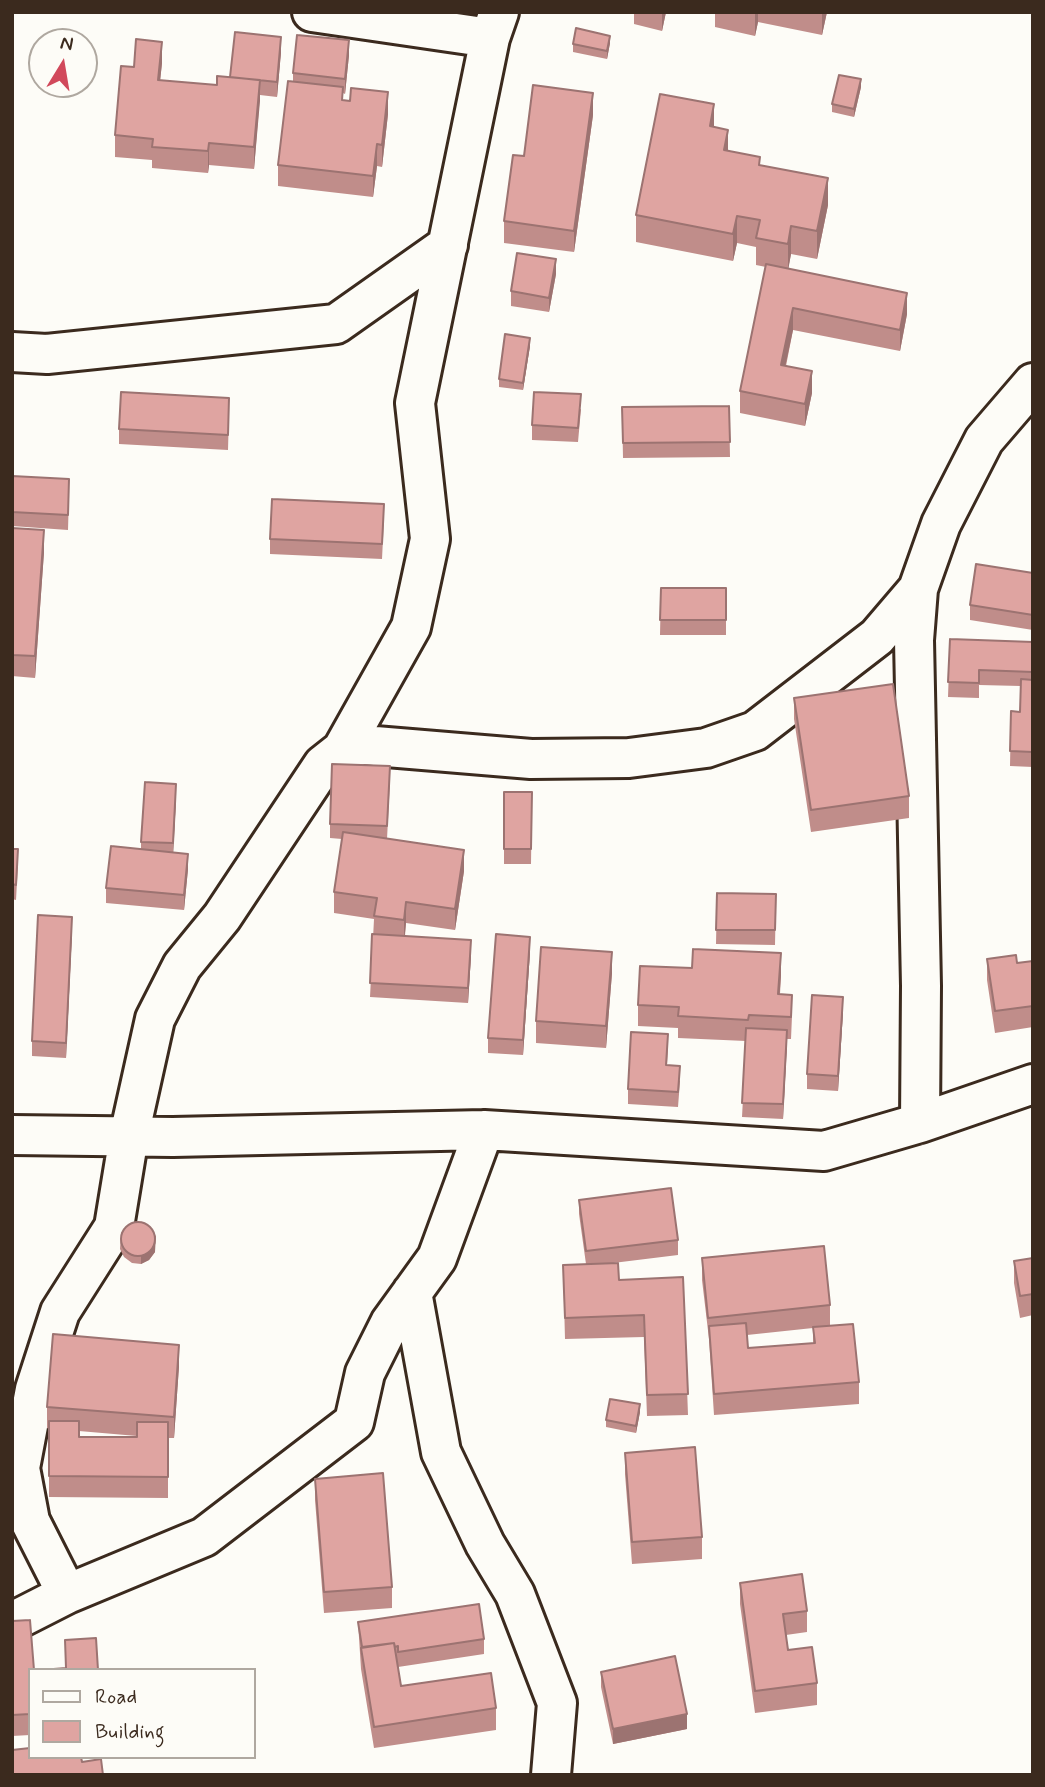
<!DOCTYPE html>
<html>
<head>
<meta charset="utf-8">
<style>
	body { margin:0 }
	#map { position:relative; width:1045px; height:1787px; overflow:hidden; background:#fdfcf7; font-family:Mynerve,sans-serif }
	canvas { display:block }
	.frame { position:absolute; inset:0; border:14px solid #3b2a1e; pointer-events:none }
	.legend { position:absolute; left:28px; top:1668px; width:228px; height:91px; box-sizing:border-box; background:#fdfcf7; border:2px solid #afa8a0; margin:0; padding:9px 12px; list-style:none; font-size:21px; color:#3b2a1e }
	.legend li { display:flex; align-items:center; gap:14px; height:35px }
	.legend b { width:35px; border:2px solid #afa8a0 }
	.north { position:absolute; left:28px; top:28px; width:70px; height:70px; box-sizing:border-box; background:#fdfcf7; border:2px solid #afa8a0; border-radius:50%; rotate:11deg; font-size:19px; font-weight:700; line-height:28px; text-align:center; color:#3b2a1e }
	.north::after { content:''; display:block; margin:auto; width:24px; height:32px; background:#d1495b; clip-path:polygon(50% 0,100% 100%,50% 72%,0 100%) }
</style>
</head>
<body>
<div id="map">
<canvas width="1045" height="1787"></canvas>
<div class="frame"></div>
<ul class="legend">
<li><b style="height:9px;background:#fdfcf7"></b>Road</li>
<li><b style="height:19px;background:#dfa4a1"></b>Building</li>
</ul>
<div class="north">N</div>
</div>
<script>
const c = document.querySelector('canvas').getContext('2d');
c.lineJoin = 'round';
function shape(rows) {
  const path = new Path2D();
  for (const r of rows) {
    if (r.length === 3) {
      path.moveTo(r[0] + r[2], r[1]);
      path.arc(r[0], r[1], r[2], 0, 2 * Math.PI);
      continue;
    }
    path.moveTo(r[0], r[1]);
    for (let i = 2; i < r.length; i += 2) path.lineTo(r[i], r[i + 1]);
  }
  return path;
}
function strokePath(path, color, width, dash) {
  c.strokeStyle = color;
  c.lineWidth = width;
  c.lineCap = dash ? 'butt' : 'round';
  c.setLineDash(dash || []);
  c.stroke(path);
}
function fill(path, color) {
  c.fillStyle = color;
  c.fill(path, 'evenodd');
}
const minor = shape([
	[312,12,490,38],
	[12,352,47,354,336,324,448,245],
	[342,750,411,627,430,539,415,403,490,38,499,12],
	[920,1123,1033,1084],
	[12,1135,173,1137,484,1130,824,1151,920,1123,921,986,914,640,918,589,941,524,984,440,1033,383],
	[412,1292,441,1452,485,1544,515,1594,557,1703,551,1775],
	[67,1594,30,1521,20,1468,35,1389,60,1312,114,1227,129,1136,155,1019,182,966,222,917,323,765,342,750,363,745,531,759,629,758,706,748,755,731,877,637,918,589],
	[12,1622,67,1594,204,1537,354,1422,365,1373,390,1323,437,1258,484,1130]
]);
strokePath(minor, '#3b2a1e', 44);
strokePath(minor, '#fdfcf7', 38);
fill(shape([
	[634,12,666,12,662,31,634,24],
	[715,12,827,12,822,35,758,22,755,36,715,27],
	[610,43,607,59,573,52,573,44],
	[281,52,277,97,260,95,254,169,209,165,208,173,152,168,152,160,115,157,115,135,134,67,162,63,160,80,217,85],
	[349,55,345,94,343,93,343,100,388,114,382,167,377,166,373,197,278,186,278,165,293,81,293,73],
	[861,87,854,117,832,112,832,104],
	[593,115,574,252,504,243,504,221,524,156],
	[714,127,728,150,760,165,828,205,817,259,791,254,788,269,907,314,900,351,793,330,786,366,812,393,805,426,740,413,740,391,766,267,756,265,756,247,737,243,733,261,636,242,636,215],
	[556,274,549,312,511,306,511,291],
	[530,346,523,390,499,387,499,379],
	[729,406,730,457,623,458,622,407],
	[581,409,578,442,532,440,532,425],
	[229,413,228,450,119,444,119,429],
	[12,476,69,494,68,530,12,526],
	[384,519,382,559,270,554,270,539],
	[12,528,44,552,35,678,12,676],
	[1033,573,1033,630,970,620,970,605],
	[661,588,726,588,726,635,660,635],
	[950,639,1033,642,1033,767,1010,766,1011,711,1020,712,1021,686,979,685,979,698,948,697],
	[794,698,909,796,909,818,811,832,794,719],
	[390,781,387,839,464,871,455,930,406,923,405,936,471,955,468,1003,370,997,374,919,334,913,334,892,342,839,330,838,330,824],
	[504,792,532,792,531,864,504,864],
	[176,799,173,852,188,869,184,910,106,903,106,888,141,849,141,842],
	[12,849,18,864,16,900,12,899],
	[717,893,776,894,775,945,716,944],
	[72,932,66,1058,32,1056,32,1041],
	[530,952,523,1055,488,1053,488,1038],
	[987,959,1017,963,1033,961,1033,1027,995,1033,987,980],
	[612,973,606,1048,536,1043,536,1021],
	[781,975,780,994,792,1016,791,1039,787,1039,783,1119,742,1117,746,1041,678,1038,678,1028,638,1026,638,1005],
	[843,1012,838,1091,807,1089,807,1074],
	[668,1049,667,1065,680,1081,678,1107,628,1104,628,1089],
	[579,1200,678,1240,678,1255,613,1263,619,1280,683,1277,688,1415,647,1416,644,1337,565,1339,563,1265,586,1264,579,1214],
	[121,1232,155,1252,149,1260,141,1264,132,1263,124,1257,120,1249],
	[702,1258,830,1305,830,1326,859,1382,859,1404,714,1415,709,1339,702,1280],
	[813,1328,813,1343,748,1348,747,1335],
	[1033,1258,1033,1315,1020,1318,1014,1283,1014,1261],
	[179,1366,174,1438,168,1438,168,1498,49,1497,49,1429,47,1428,47,1407],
	[79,1431,137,1436,137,1437,79,1437],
	[640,1412,636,1433,606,1427,606,1420],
	[625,1453,702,1537,702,1559,632,1564,625,1474],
	[315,1479,392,1587,392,1608,324,1613,315,1500],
	[740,1583,807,1611,807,1632,786,1635,788,1650,817,1683,817,1705,755,1713,740,1604],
	[12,1621,30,1670,30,1735,12,1736],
	[358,1622,484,1639,484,1654,398,1667,397,1661,401,1686,496,1708,496,1730,374,1748,361,1669],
	[601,1672,687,1729,613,1744,601,1687]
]), '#c08d8a');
fill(shape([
	[662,12,666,12,662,31],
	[755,12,758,12,758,22,755,36],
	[822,12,827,12,822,35],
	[610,36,610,43,607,59,607,51],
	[281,37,281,52,277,97,277,82],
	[349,40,349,55,345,94,345,79],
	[162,42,162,63,158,101,158,80],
	[861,79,861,87,854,117,854,109],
	[260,80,260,101,254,169,254,147],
	[388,92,388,114,382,167,382,145],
	[593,93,593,115,574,252,574,231],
	[714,104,714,132,710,126],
	[728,130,728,157,724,150],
	[209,143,209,165,208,173,208,151],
	[377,144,377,166,373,197,373,176],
	[828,178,828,205,817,259,817,231],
	[737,216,737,243,733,261,733,234],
	[791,226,791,254,788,271,788,244],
	[556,259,556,274,549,312,549,298],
	[907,293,907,314,900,351,900,330],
	[793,308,793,330,781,386,781,365],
	[530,338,530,346,523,390,523,383],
	[812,371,812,393,805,426,805,404],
	[44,530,44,552,35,678,35,656],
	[176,784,176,799,173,858,173,843],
	[464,850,464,871,455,930,455,909],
	[188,854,188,869,184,910,184,895],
	[406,902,406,923,404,942,404,920],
	[72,917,72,932,66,1058,66,1043],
	[530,937,530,952,523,1055,523,1040],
	[471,940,471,955,468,1003,468,988],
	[612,952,612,973,606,1048,606,1026],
	[781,953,781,975,778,1015,778,994],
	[843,997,843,1012,838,1091,838,1076],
	[787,1030,787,1045,783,1119,783,1104],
	[156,1235,155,1252,149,1260,141,1264,141,1256],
	[179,1345,179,1366,174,1438,174,1417],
	[640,1404,640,1412,636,1433,636,1426],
	[687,1714,687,1729,613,1744,613,1729]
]), '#9c7371');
const building = shape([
	[576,28,610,36,607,51,573,44,576,28],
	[235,32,281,37,277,82,230,77,235,32],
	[297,35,349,40,345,79,293,73,297,35],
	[136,39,162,42,158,80,217,85,217,76,260,80,254,147,209,143,208,151,152,147,153,139,115,135,121,66,134,67,136,39],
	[839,75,861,79,854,109,832,104,839,75],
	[288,81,343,87,342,100,350,101,351,88,388,92,382,145,377,144,373,176,278,165,288,81],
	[533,85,593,93,574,231,504,221,513,155,524,156,533,85],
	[660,94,714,104,710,126,728,130,724,150,760,157,759,165,828,178,817,231,791,226,788,244,756,238,760,220,737,216,733,234,636,215,660,94],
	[517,253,556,259,549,298,511,291,517,253],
	[766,264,907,293,900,330,793,308,781,365,812,371,805,404,740,391,766,264],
	[505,334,530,338,523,383,499,379,505,334],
	[121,392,229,398,228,435,119,429,121,392],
	[534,392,581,394,578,428,532,425,534,392],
	[729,406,730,442,623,443,622,407,729,406],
	[12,476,69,479,68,515,12,512,12,476],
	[272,499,384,504,382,544,270,539,272,499],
	[12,528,44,530,35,656,12,655,12,528],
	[976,564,1033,573,1033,615,970,605,976,564],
	[661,588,726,588,726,620,660,620,661,588],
	[950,639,1033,642,1033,672,979,670,979,683,948,682,950,639],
	[1021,679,1033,680,1033,752,1010,751,1011,711,1020,712,1021,679],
	[893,684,909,796,811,810,794,698,893,684],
	[332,764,390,766,387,826,330,824,332,764],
	[145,782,176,784,173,843,141,842,145,782],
	[504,792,532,792,531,849,504,849,504,792],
	[343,832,464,850,455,909,406,902,404,920,374,916,377,898,334,892,343,832],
	[111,846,188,854,184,895,106,888,111,846],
	[12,849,18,849,16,885,12,884,12,849],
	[717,893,776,894,775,930,716,930,717,893],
	[38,915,72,917,66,1043,32,1041,38,915],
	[372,934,471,940,468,988,370,983,372,934],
	[496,934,530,937,523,1040,488,1038,496,934],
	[541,947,612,952,606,1026,536,1021,541,947],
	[693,949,781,953,778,994,792,995,791,1017,749,1015,748,1020,678,1016,679,1007,638,1005,640,966,692,968,693,949],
	[1016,955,1017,963,1033,961,1033,1006,995,1011,987,959,1016,955],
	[812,995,843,997,838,1076,807,1074,812,995],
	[746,1028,787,1030,783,1104,742,1103,746,1028],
	[631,1032,668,1034,666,1065,680,1066,678,1092,628,1089,631,1032],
	[671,1188,678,1240,586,1251,579,1200,671,1188],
	[138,1239,17],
	[824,1246,830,1305,708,1318,702,1258,824,1246],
	[1033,1258,1033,1294,1020,1296,1014,1261,1033,1258],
	[618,1263,619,1280,683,1277,688,1394,647,1395,644,1315,565,1318,563,1265,618,1263],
	[746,1323,748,1348,815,1343,813,1327,853,1324,859,1382,714,1394,709,1326,746,1323],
	[53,1334,179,1345,174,1417,47,1407,53,1334],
	[610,1399,640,1404,636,1426,606,1420,610,1399],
	[49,1421,79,1421,79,1437,137,1437,137,1422,168,1422,168,1477,49,1476,49,1421],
	[695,1447,702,1537,632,1542,625,1453,695,1447],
	[383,1473,392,1587,324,1592,315,1479,383,1473],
	[802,1574,807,1611,783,1614,788,1650,812,1647,817,1683,755,1691,740,1583,802,1574],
	[479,1604,484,1639,398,1652,398,1646,395,1647,394,1643,362,1647,358,1622,479,1604],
	[30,1620,34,1670,30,1670,30,1714,12,1715,12,1621,30,1620],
	[96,1638,98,1670,41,1670,66,1668,65,1640,96,1638],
	[394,1643,401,1686,491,1673,496,1708,374,1727,361,1648,394,1643],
	[675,1656,687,1714,613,1729,601,1672,675,1656],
	[30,1748,30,1757,81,1757,82,1762,101,1759,103,1775,12,1775,12,1750,30,1748]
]);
fill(building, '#dfa4a1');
strokePath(building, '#9c7371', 2);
</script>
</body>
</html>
